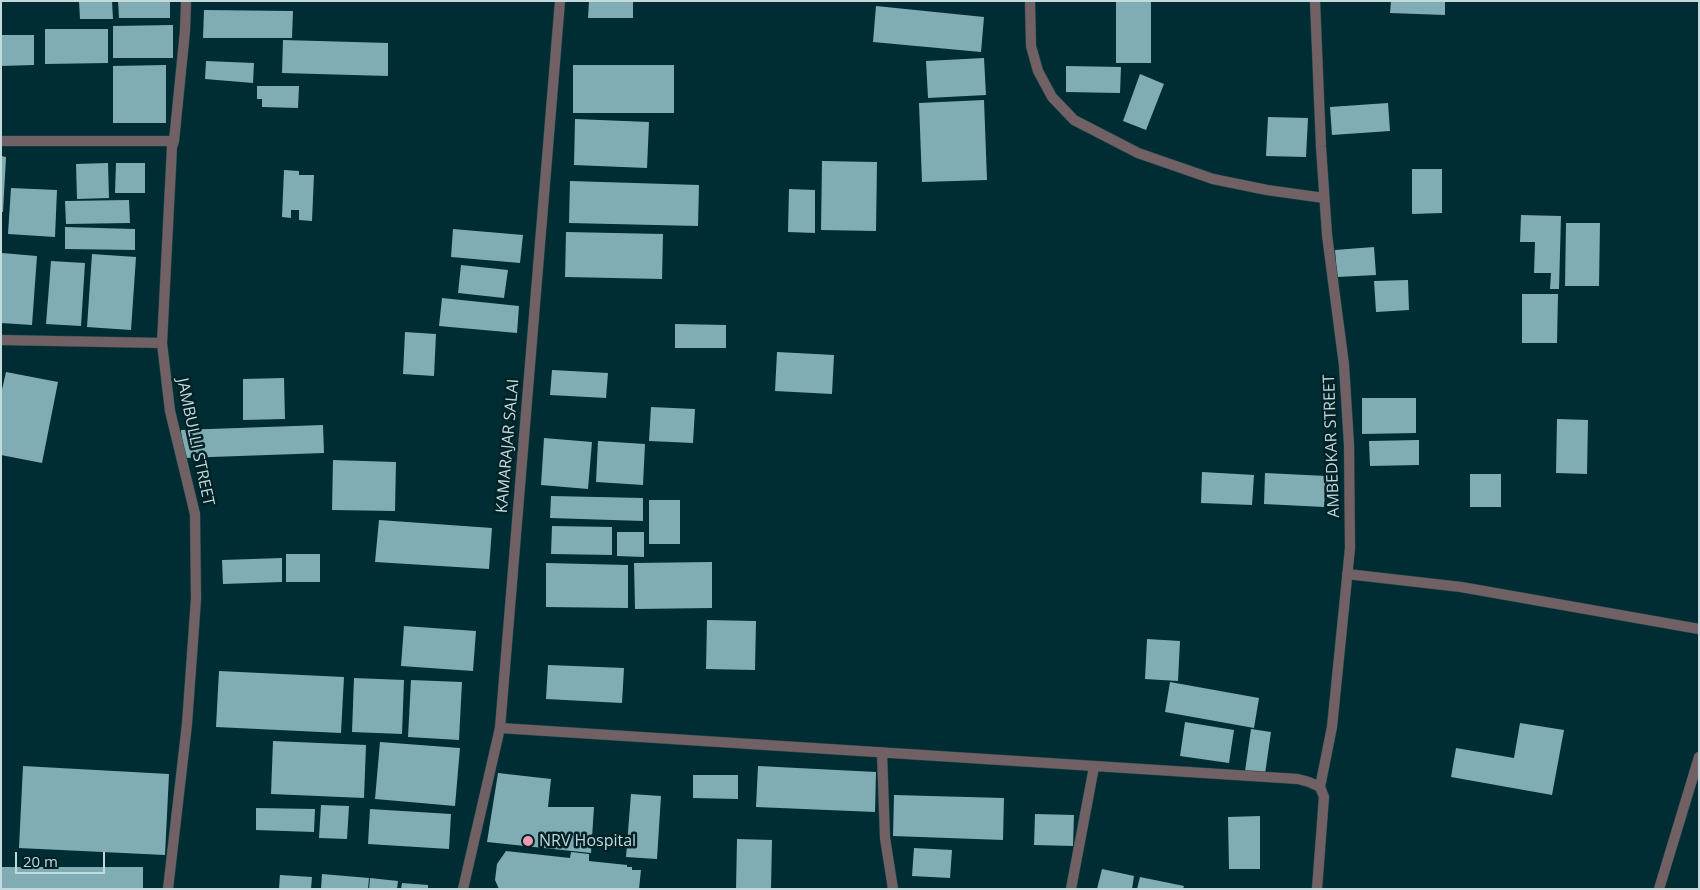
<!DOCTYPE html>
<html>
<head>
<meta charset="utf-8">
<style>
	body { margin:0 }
	#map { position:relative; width:1700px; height:890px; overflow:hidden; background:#002d33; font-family:"Open Sans",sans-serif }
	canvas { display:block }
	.frame { position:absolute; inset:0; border:2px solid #c3d9dc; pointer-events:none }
	.scale { position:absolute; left:15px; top:852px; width:90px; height:22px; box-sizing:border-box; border:2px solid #c3d9dc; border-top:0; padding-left:6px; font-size:15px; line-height:18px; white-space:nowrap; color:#c3d9dc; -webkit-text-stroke:4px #012227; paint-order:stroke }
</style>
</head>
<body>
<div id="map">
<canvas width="1700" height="890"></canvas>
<div class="frame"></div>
<div class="scale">20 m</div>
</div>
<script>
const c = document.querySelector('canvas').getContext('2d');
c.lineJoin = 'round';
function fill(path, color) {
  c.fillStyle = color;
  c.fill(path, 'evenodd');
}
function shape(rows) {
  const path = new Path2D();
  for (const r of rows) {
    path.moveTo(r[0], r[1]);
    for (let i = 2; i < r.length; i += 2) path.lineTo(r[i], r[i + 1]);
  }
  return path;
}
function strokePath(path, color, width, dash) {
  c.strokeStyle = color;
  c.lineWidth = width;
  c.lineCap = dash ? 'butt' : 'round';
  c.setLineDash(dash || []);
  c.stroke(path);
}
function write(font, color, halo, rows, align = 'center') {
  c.font = font + ' "Open Sans",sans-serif';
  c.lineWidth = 5;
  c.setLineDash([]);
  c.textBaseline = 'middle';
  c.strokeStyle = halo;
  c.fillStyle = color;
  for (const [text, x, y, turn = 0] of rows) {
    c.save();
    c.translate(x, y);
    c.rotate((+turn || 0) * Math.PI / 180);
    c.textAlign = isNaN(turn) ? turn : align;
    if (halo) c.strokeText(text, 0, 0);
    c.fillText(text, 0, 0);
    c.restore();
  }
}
fill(shape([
	[79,1,112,1,113,19,80,19],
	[118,1,170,1,170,18,119,18],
	[589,1,633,1,633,18,588,18],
	[1116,1,1151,1,1151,63,1116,63],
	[1391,1,1445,1,1445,15,1390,13],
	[876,6,984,17,981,52,873,42],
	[204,10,293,11,292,38,203,38],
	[173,25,173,58,113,58,113,26],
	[45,29,108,29,108,63,45,64],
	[1,35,34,35,34,65,1,66],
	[283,40,388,43,388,76,282,73],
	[984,58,986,95,928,98,926,61],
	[206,61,254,63,253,83,205,79],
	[166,65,166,123,113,123,113,66],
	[573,65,674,65,674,113,573,113],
	[1066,66,1121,67,1120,93,1066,92],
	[1140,74,1164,84,1146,130,1123,121],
	[257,86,299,86,298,108,262,107,262,99,257,99],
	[984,100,987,180,922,182,919,103],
	[1388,103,1390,131,1332,135,1330,107],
	[1268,117,1308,118,1306,157,1266,156],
	[575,119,649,122,647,168,574,165],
	[1,156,6,157,3,212,1,212],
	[822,161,877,162,876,231,821,230],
	[108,163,109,198,77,199,76,164],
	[116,163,145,163,145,193,115,193],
	[1412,169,1442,169,1442,213,1412,214],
	[284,170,299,171,299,175,314,175,312,221,299,220,299,210,291,210,291,218,282,217],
	[570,181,699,185,698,226,569,223],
	[11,188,57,190,55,237,8,234],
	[789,189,815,190,815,233,788,232],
	[129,200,130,223,66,224,65,201],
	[1521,215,1561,216,1559,289,1550,289,1551,273,1534,273,1535,242,1520,242],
	[1566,223,1600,223,1599,286,1565,286],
	[65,227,135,229,135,250,65,249],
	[453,229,523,235,520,263,451,257],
	[566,232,663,234,662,279,565,277],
	[1374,247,1376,275,1337,277,1335,250],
	[2,253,37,256,32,325,1,323],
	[92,254,136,257,131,330,87,327],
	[51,261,85,263,81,326,46,324],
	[461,265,508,270,504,298,458,293],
	[1408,280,1409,310,1376,312,1374,281],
	[1522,294,1558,294,1557,343,1522,343],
	[442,298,519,306,517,333,439,326],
	[675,324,726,325,726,348,675,348],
	[405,332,436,334,434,376,403,374],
	[777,352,834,355,832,394,775,391],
	[552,370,608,373,606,398,550,395],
	[6,372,58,382,42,463,1,455,1,394],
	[284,378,285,419,243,420,243,379],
	[1362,398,1416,398,1416,433,1362,434],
	[651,407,695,409,693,443,649,441],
	[1557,419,1588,420,1587,474,1556,473],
	[323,425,324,453,183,458,181,430],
	[544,438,592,442,588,489,541,485],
	[1419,440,1419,465,1370,466,1369,441],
	[598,441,645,444,643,485,596,482],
	[333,460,396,462,395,511,332,510],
	[1202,472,1254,475,1252,505,1201,503],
	[1265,473,1326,476,1324,507,1264,504],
	[1470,474,1501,474,1501,507,1470,507],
	[551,496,643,498,643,521,550,518],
	[649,500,680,500,680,544,649,544],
	[379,520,492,528,489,569,375,562],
	[552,526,612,527,612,555,551,554],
	[617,532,644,532,644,557,617,556],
	[286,554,320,554,320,582,286,582],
	[282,558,282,582,223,584,222,560],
	[712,562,712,608,635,609,634,563],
	[546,563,628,565,628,608,546,607],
	[707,620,756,621,755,670,706,669],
	[404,626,476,631,473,671,401,666],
	[1147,639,1180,641,1178,681,1145,679],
	[548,665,624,668,622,703,546,699],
	[219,671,344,677,341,733,216,727],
	[354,678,404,680,402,734,352,732],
	[411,680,462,682,459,740,408,737],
	[1170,682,1259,698,1254,728,1165,712],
	[1185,722,1234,730,1229,763,1180,756],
	[1520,723,1564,730,1552,795,1451,777,1456,748,1514,758],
	[1251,729,1271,732,1265,774,1245,771],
	[273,741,366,745,364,798,271,794],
	[380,742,460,748,455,806,375,799],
	[23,766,169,774,165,855,19,848],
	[758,766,876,772,875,812,756,807],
	[498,773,551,779,548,807,594,807,591,853,487,842],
	[693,775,738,775,738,799,693,798],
	[631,794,661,796,657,859,626,857],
	[894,795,1004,798,1003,840,893,836],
	[321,805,349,806,347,839,319,838],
	[256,808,315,809,314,832,256,830],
	[370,809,451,814,449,849,368,844],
	[1035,814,1074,815,1073,846,1034,845],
	[1260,816,1260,869,1229,869,1228,817],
	[737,839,772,840,771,889,736,889],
	[914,848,952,850,950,878,912,876],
	[506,851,570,858,571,852,589,854,589,861,627,865,627,867,632,867,632,870,641,870,639,889,499,889,495,880,497,864],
	[1,867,143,867,143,889,1,889],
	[1102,869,1134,876,1132,889,1097,889],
	[322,874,369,878,368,889,321,889],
	[280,875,312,877,311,889,279,889],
	[1140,877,1184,886,1183,889,1137,889],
	[370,878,398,881,397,889,369,889],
	[402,883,428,885,428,889,401,889]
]), '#80acb3');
const minor = shape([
	[1030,1,1031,46,1038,71,1052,97,1074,120,1138,153,1213,179,1267,190,1324,198],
	[1315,1,1321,147,1327,235,1344,365,1349,445,1350,548,1332,727,1320,787,1324,797,1317,889],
	[1,141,174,141],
	[1,340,162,343],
	[1347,574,1461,587,1699,629],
	[500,728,1298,779,1309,782,1320,787],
	[882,753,885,838,893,889],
	[168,889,187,724,196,599,195,514,170,411,162,343,172,147,174,141,185,31,186,1],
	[1071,889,1094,767],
	[1659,889,1699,757]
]);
const tertiary = shape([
	[463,889,500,728,560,1]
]);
strokePath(minor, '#1f494e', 11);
strokePath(tertiary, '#1f494e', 11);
strokePath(minor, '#716064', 10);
strokePath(tertiary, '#716064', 10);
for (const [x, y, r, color] of [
	[528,841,6,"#f29ab0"]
]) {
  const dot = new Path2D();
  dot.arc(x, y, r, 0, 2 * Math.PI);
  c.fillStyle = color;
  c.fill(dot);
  strokePath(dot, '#012227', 2);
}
write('16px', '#c3d9dc', '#012227', [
	["JAMBULLI STREET",195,442,78],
	["KAMARAJAR SALAI",508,446,-85],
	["AMBEDKAR STREET",1332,446,-92]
]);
write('16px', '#c3d9dc', '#012227', [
	["NRV Hospital",539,841]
], 'left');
</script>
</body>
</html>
